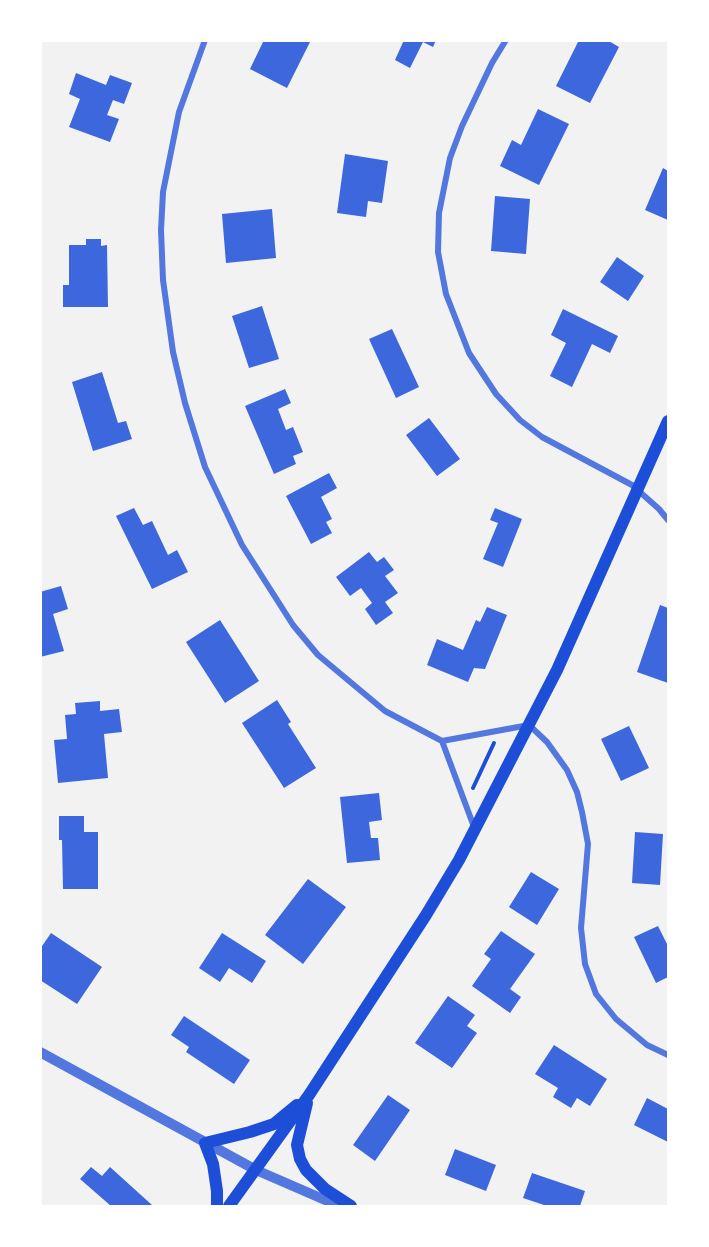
<!DOCTYPE html>
<html>
<head>
<meta charset="utf-8">
<style>
	body { margin:0 }
	#map { position:relative; width:709px; height:1247px; overflow:hidden; background:#f2f2f2; font-family:Literata,serif }
	canvas { display:block }
	.frame { position:absolute; inset:0; border:42px solid #fff; pointer-events:none }
</style>
</head>
<body>
<div id="map">
<canvas width="709" height="1247"></canvas>
<div class="frame"></div>
</div>
<script>
const c = document.querySelector('canvas').getContext('2d');
c.lineJoin = 'round';
function fill(path, color) {
  c.fillStyle = color;
  c.fill(path, 'evenodd');
}
function shape(rows) {
  const path = new Path2D();
  for (const r of rows) {
    path.moveTo(r[0], r[1]);
    for (let i = 2; i < r.length; i += 2) path.lineTo(r[i], r[i + 1]);
  }
  return path;
}
function strokePath(path, color, width, dash) {
  c.strokeStyle = color;
  c.lineWidth = width;
  c.lineCap = dash ? 'butt' : 'round';
  c.setLineDash(dash || []);
  c.stroke(path);
}
fill(shape([
	[264,40,311,40,287,88,250,69],
	[404,40,436,40,433,47,423,42,410,68,395,60],
	[579,40,607,40,619,47,590,103,556,86],
	[76,73,106,85,110,75,132,83,124,104,113,100,107,115,119,119,110,142,69,127,80,99,69,94],
	[538,109,569,124,539,185,500,166,512,140,521,145],
	[345,154,388,161,382,203,368,201,366,217,337,213],
	[663,168,668,171,668,220,645,210],
	[495,196,530,199,526,254,491,251],
	[272,209,276,258,226,263,222,214],
	[86,239,101,239,101,246,107,245,108,307,63,307,63,285,69,285,69,245,86,245],
	[617,257,644,276,628,301,600,282],
	[262,306,279,359,249,368,232,316],
	[563,309,618,336,610,353,592,344,572,387,550,376,566,343,551,335],
	[392,329,419,387,396,398,369,339],
	[102,372,118,423,126,421,132,439,93,451,72,382],
	[285,389,291,403,278,409,286,430,293,427,303,452,293,456,296,464,274,474,245,406],
	[429,418,460,459,437,476,406,435],
	[329,473,337,488,321,497,332,519,326,522,332,533,311,544,286,496],
	[134,508,143,525,152,521,168,555,177,550,188,572,152,589,116,516],
	[495,508,522,519,503,567,483,559,498,523,490,520],
	[369,552,377,562,384,557,394,570,385,576,398,593,385,602,393,613,376,625,365,609,372,603,361,588,350,596,336,577],
	[61,586,68,609,53,614,64,651,40,657,40,592],
	[660,605,668,608,668,683,637,672],
	[487,607,507,615,485,669,474,668,468,682,427,665,437,639,463,650,476,620,480,622],
	[220,620,259,681,225,703,186,642],
	[277,700,291,722,288,724,316,768,284,788,242,723],
	[100,701,100,711,119,709,122,732,104,734,108,778,58,783,54,740,67,739,65,715,76,714,75,703],
	[629,726,649,768,621,781,601,739],
	[379,793,382,820,369,822,371,838,378,838,380,860,347,863,340,797],
	[59,816,84,816,84,832,98,832,98,889,63,889,62,840,59,840],
	[635,832,663,834,660,885,632,883],
	[531,872,559,889,537,925,509,907],
	[308,879,346,907,303,964,265,935],
	[658,926,668,946,668,977,656,983,634,937],
	[501,931,535,954,510,989,521,997,510,1013,472,986,491,959,484,954],
	[51,933,102,967,77,1004,40,980,40,949],
	[222,933,266,961,252,983,229,968,220,982,199,968],
	[448,996,475,1015,467,1026,477,1033,452,1068,415,1043],
	[184,1016,250,1060,234,1084,186,1052,189,1047,171,1035],
	[554,1045,607,1079,590,1106,577,1098,571,1108,553,1097,558,1088,535,1074],
	[388,1095,410,1110,375,1161,353,1145],
	[647,1098,668,1109,668,1142,634,1125],
	[455,1149,496,1165,486,1191,445,1175],
	[91,1167,102,1176,110,1167,152,1205,111,1206,80,1179],
	[532,1173,585,1191,580,1206,547,1206,523,1198]
]), '#3d67dc');
strokePath(shape([
	[473,788,494,743]
]), '#1d4ed8', 4);
strokePath(shape([
	[205,40,179,112,163,192,161,230,163,280,173,352,185,403,205,467,242,545,293,625,318,655,385,711,442,741,529,725,547,742,567,770,577,792,582,812,588,844,581,928,585,964,596,994,616,1019,647,1045,668,1055],
	[506,40,492,63,462,126,450,158,439,213,438,252,446,294,469,353,496,394,520,420,542,437,632,485,659,509,668,520],
	[442,741,474,827]
]), '#5277de', 6);
strokePath(shape([
	[40,1052,256,1170,339,1206]
]), '#5277de', 10);
strokePath(shape([
	[307,1103,297,1145,300,1159,306,1170,325,1189,351,1206],
	[217,1206,217,1191,213,1164,205,1143,250,1132,274,1124,297,1105],
	[229,1206,309,1095,426,915,459,860,557,670,668,421]
]), '#1d4ed8', 12);
</script>
</body>
</html>
